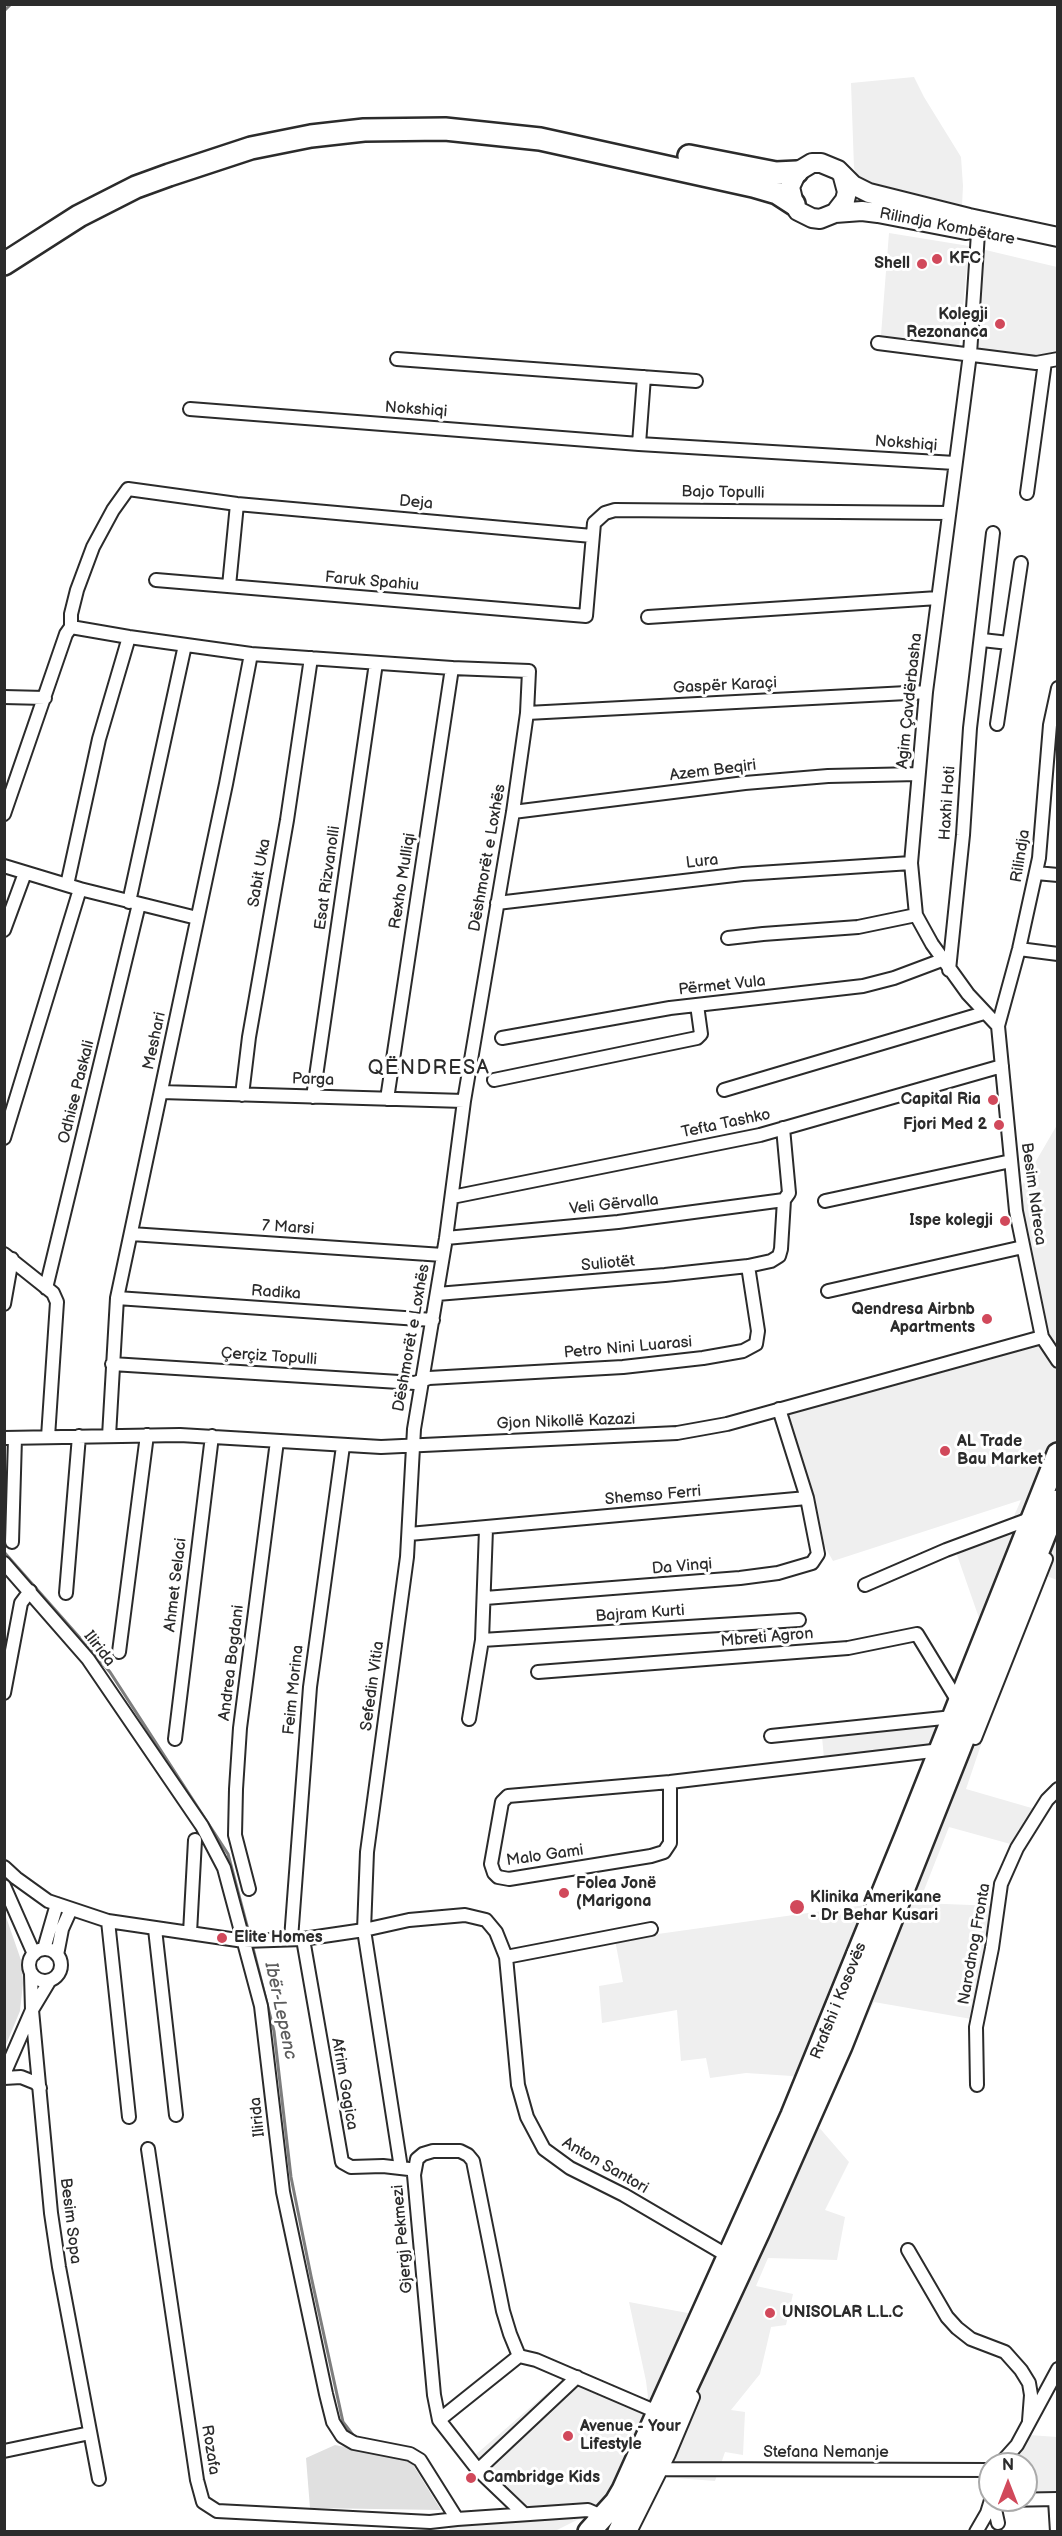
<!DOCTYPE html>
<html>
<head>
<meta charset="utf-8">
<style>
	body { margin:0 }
	#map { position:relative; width:1062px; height:2536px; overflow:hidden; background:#fff; font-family:"Balsamiq Sans",sans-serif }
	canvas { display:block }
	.frame { position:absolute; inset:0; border:6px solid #2b2b2b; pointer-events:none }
	.north { position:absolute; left:978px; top:2452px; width:60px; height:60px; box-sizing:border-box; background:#fff; border:2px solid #aaa; border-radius:50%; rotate:0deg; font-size:16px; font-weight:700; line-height:24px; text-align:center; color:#2b2b2b }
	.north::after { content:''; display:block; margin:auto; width:21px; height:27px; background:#d1495b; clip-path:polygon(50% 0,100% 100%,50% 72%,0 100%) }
</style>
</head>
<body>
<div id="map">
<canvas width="1062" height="2536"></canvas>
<div class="frame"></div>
<div class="north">N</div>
</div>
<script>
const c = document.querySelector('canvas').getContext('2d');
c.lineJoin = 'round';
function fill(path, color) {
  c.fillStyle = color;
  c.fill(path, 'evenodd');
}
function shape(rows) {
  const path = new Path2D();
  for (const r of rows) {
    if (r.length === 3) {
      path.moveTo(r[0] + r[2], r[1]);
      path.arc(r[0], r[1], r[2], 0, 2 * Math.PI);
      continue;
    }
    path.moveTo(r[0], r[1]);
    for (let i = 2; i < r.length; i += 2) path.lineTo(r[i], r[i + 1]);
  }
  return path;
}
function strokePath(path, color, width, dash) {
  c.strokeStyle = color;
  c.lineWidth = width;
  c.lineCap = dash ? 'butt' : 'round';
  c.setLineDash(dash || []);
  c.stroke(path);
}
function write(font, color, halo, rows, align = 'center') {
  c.font = font + ' "Balsamiq Sans",sans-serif';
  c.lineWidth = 6;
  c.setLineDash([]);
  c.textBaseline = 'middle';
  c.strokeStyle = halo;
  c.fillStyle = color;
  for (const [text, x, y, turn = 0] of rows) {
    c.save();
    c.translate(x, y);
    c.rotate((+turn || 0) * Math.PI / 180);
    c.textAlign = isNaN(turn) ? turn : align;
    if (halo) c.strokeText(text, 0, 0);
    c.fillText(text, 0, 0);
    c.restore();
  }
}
fill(shape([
	[914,77,924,97,961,157,963,186,962,206,878,187,858,177,854,168,851,83],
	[889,233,969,246,959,348,881,335],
	[973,247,1057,267,1057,356,1040,357,965,348],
	[1057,1125,1057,1580,1044,1575,1023,1627,979,1618,956,1552,1007,1532,1021,1500,833,1561,824,1545,807,1498,779,1409,1042,1337,1018,1192],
	[938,1720,984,1736,966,1789,1035,1809,1014,1845,949,1827,919,1903,997,1906,977,2020,874,2002,817,2125,849,2162,825,2210,845,2217,837,2260,768,2258,756,2286,793,2294,786,2325,771,2327,760,2374,731,2410,745,2412,743,2455,725,2452,715,2481,663,2477,555,2531,449,2532,450,2524,516,2519,467,2462,568,2375,639,2412,648,2397,646,2381,629,2302,709,2317,813,2084,792,2076,746,2073,710,2078,706,2058,681,2061,677,2010,602,2023,599,1986,623,1982,615,1940,865,1905,925,1759,825,1769,822,1737],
	[1029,2435,1057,2437,1057,2492,1026,2495,1026,2464,1010,2464]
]), '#efefef');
fill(shape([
	[4,1911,22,1963,23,1983,20,2011,5,2047],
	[335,2445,410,2460,441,2510,310,2508,306,2458]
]), '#e0e0e0');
strokePath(shape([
	[4,11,11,4],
	[4,1552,110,1672,228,1854,250,1937],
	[252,1944,274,2031,291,2177,311,2276,343,2422,353,2435]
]), '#7e7e7e', 3);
const street = shape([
	[978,233,970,354,926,692,911,863,916,915,932,944,968,994,998,1026],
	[878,343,1036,363,1058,359],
	[397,359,696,381],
	[190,409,639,444,955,463],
	[639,444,644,377],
	[1027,493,1045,362],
	[156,580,586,616,594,523,605,513,615,510,949,513],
	[229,586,237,504],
	[648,617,938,598],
	[71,627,71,614,77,590,93,547,113,510,128,489,237,504,592,536],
	[982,640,1009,643],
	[1058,688,1050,725,1039,858,1019,949,998,1026,1016,1211,1042,1337,1058,1361],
	[4,697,45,698],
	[527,713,926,692],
	[997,724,1021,563],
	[513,812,745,783,828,776,918,774],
	[4,814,66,634,71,627,129,637,251,654,452,668,529,671,527,713,513,812,464,1101,446,1238,414,1429,407,1557,367,1852,364,1930,401,2168],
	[4,866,80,889,197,918],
	[1036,873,1058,875],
	[67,885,99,739,129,637],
	[129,902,185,645],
	[497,903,743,874,911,863],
	[4,930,25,873],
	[728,938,763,934,858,927,916,915],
	[1019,949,1058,954],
	[949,970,963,835,970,728,993,533],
	[502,1038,670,1008,863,986,894,978,942,960],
	[494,1080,697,1038,701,1034,697,1005],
	[724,1090,984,1013],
	[161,1092,464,1101],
	[242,1095,249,1037,287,820,311,658],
	[313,1097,376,663],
	[387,1099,452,668],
	[4,1138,80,889],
	[452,1197,760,1135,1002,1066],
	[825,1201,1011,1161],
	[131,1234,443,1255],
	[446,1238,618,1222,784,1200],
	[4,1254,53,1293,57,1302,48,1437],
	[46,1288,139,904],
	[828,1291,1023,1247],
	[437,1294,665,1275,748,1266,771,1261,779,1256,781,1249,784,1200,789,1193,783,1128],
	[117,1298,433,1320],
	[4,1304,12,1259],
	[112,1364,415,1383,429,1378,623,1367,703,1358,743,1351,756,1344,758,1331,748,1266],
	[109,1436,117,1298,226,784,251,654],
	[4,1438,180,1435,381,1447,677,1433,727,1424,1042,1337],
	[409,1534,807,1498],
	[12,1542,15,1438],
	[4,1563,88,1659,202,1826,224,1868,261,2006,283,2192,326,2394,333,2422,342,2436,354,2443,410,2454,420,2460,457,2519,588,2510,604,2517],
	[865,1585,946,1550,1032,1518],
	[66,1593,79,1436],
	[485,1598,740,1578,778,1573,812,1563,818,1554,807,1498,779,1409],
	[482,1640,799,1620],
	[119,1652,147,1435],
	[538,1672,848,1648,917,1634,959,1703],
	[4,1693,21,1603,30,1591],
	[469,1719,482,1640,486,1529],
	[771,1736,953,1717],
	[975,1738,1046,1559],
	[175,1739,212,1436],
	[670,1782,670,1843,664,1852,651,1856,509,1879,498,1877,494,1873,491,1864,502,1802,508,1796,670,1782,941,1750],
	[4,1867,16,1878,48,1901,108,1921,244,1941,303,1939,364,1930,409,1920,465,1915,486,1920,496,1932,506,1957,518,2085,527,2117,544,2149,570,2168,624,2195,728,2256],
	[4,1886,34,1954],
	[249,1889,235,1835,236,1789,240,1728,277,1441],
	[108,1921,129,2117],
	[155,1929,176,2115],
	[190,1933,195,1840],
	[291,1939,310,1687,343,1446],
	[303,1939,342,2162,351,2167,383,2166,409,2169],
	[44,1949,57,1904],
	[45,1965,16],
	[57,1955,62,1929,71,1909],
	[506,1957,651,1929],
	[31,1974,32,2010,51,2213,59,2267,99,2479],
	[4,2074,32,2010,50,1980],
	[4,2078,21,2077,36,2083,40,2088],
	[977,2085,976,2027,992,1948,1001,1884,1017,1848,1047,1800,1058,1789],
	[148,2149,197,2480,203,2502,217,2511,430,2522,457,2519],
	[908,2250,947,2317,957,2328,971,2339,1005,2352,1021,2370,1029,2383,1031,2395,1029,2421],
	[439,2420,519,2356],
	[4,2451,90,2433],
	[1000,2464,1017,2445,1058,2369],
	[662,2469,990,2470],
	[478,2470,577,2377],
	[993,2500,998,2523],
	[1002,2500,1058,2499],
	[1055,2500,1057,2532],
	[524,2514,478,2470,439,2420,434,2395,414,2175,417,2159,423,2154,433,2151,460,2151,468,2155,473,2161,503,2311,510,2334,519,2356,536,2360,657,2412],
	[630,2532,669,2454,693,2397],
	[976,2532,987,2513,991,2500]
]);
const primary = shape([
	[843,177,847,192,845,200,835,213,820,219,812,218,798,211,794,204,790,187,797,172,812,163,821,163,838,170,853,185,869,193,969,218,1058,237],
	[835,213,862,211,878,213,966,230]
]);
const highway = shape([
	[689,156,776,173,797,172],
	[4,264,79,216,136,187,169,175,251,148,311,136,364,130,445,129,540,139,753,186,777,193,794,204],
	[589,2532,616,2502,623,2490,792,2115,906,1836,1058,1454],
	[619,2532,759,2231,841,2046,1058,1501]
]);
strokePath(street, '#2b2b2b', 16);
strokePath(primary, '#2b2b2b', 22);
strokePath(highway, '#2b2b2b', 26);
strokePath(street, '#fff', 12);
strokePath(primary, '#fff', 18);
strokePath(highway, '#fff', 21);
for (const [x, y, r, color] of [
	[937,259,6,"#d1495b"],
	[922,264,6,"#d1495b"],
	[1000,324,6,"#d1495b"],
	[993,1100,6,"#d1495b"],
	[999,1125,6,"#d1495b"],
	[1005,1221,6,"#d1495b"],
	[987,1319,6,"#d1495b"],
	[945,1451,6,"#d1495b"],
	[564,1893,6,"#d1495b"],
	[797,1907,8,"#d1495b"],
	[222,1938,6,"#d1495b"],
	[770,2313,6,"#d1495b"],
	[568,2436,6,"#d1495b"],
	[471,2478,6,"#d1495b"]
]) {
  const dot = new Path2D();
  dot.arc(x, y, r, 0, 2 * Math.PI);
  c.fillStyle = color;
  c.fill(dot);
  strokePath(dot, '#fff', 2);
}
write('16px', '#2b2b2b', '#fff', [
	["Rilindja Kombëtare",947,227,11],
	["Nokshiqi",416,410,4],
	["Nokshiqi",906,444,4],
	["Bajo Topulli",723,493,1],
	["Deja",416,503,5],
	["Faruk Spahiu",372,582,5],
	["Gaspër Karaçi",725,686,-3],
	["Agim Çavdërbasha",910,701,-84],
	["Azem Beqiri",713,771,-7],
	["Haxhi Hoti",948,803,-86],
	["Rilindja",1021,856,-81],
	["Dëshmorët e Loxhës",488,858,-80],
	["Lura",702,862,-6],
	["Sabit Uka",260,873,-80],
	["Esat Rizvanolli",328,878,-82],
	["Rexho Mulliqi",403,881,-81],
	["Përmet Vula",722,986,-6],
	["Meshari",155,1041,-78],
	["Parga",313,1080,2],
	["Odhise Paskali",77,1092,-76],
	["Tefta Tashko",726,1124,-12],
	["Besim Ndreca",1033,1194,82],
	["Veli Gërvalla",614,1205,-6],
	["7 Marsi",288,1228,4],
	["Suliotët",608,1264,-5],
	["Radika",276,1293,4],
	["Dëshmorët e Loxhës",412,1338,-80],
	["Petro Nini Luarasi",628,1348,-5],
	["Çerçiz Topulli",269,1357,4],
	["Gjon Nikollë Kazazi",566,1422,-2],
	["Shemso Ferri",653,1496,-5],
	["Da Vinqi",682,1567,-5],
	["Ahmet Selaci",176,1585,-83],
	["Bajram Kurti",640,1614,-4],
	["Mbreti Agron",767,1638,-5],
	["Ilirida",99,1649,52],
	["Andrea Bogdani",232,1663,-83],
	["Sefedin Vitia",373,1686,-82],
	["Feim Morina",294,1690,-84],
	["Malo Gami",545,1856,-8],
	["Narodnog Fronta",975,1944,-80],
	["Rrafshi i Kosovës",839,2001,-68],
	["Afrim Gagica",344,2084,80],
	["Ilirida",258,2117,-96],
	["Anton Santori",605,2166,30],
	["Besim Sopa",70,2221,83],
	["Gjergj Pekmezi",403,2239,-95],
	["Rozafa",210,2450,81],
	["Stefana Nemanje",826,2453]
]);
write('bold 16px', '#2b2b2b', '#fff', [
	["KFC",949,259],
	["Shell",910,264,"right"],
	["Kolegji",988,315,"right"],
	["Rezonanca",988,333,"right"],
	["Capital Ria",981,1100,"right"],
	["Fjori Med 2",987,1125,"right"],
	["Ispe kolegji",993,1221,"right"],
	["Qendresa Airbnb",975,1310,"right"],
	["Apartments",975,1328,"right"],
	["AL Trade",957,1442],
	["Bau Market",957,1460],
	["Folea Jonë",576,1884],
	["(Marigona",576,1902],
	["Klinika Amerikane",810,1898],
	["- Dr Behar Kusari",810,1916],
	["Elite Homes",234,1938],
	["UNISOLAR L.L.C",782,2313],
	["Avenue - Your",580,2427],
	["Lifestyle",580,2445],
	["Cambridge Kids",483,2478]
], 'left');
write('italic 18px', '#5c5c5c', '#fff', [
	["Ibër-Lepenc",280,2011,78]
]);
c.letterSpacing = '1.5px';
write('20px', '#2b2b2b', '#fff', [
	["QËNDRESA",429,1069]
]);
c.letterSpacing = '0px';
</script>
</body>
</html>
